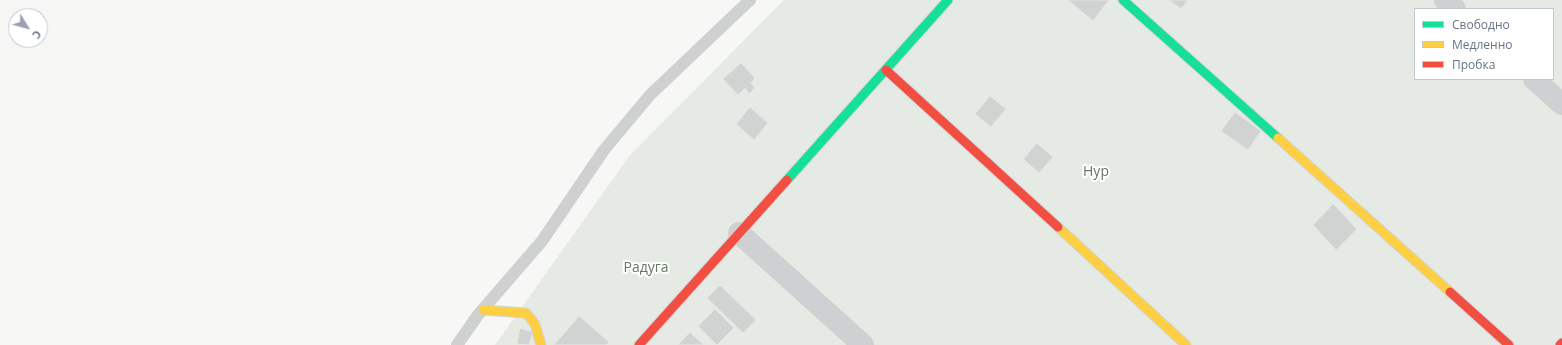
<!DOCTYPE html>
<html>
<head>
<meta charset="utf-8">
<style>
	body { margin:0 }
	#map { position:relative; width:1562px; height:345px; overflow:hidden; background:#f7f7f6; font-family:"Open Sans",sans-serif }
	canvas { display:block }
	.legend { position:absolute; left:1414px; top:8px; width:140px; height:72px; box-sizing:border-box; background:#fff; border:1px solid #c2c7cf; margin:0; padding:5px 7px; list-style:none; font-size:12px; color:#677486 }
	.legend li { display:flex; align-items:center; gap:8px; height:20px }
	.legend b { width:20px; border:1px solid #c2c7cf }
	.north { position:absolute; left:8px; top:8px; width:40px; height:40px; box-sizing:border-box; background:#fff; border:1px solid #c2c7cf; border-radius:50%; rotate:127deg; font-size:11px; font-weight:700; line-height:16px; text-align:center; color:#677486 }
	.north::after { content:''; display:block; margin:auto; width:14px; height:18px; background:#99a2ad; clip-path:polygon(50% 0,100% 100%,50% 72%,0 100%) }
</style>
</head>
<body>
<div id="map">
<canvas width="1562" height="345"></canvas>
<ul class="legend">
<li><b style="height:5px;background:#16e098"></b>Свободно</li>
<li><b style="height:5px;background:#ffcf43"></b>Медленно</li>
<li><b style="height:5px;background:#f24e42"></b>Пробка</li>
</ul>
<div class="north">С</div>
</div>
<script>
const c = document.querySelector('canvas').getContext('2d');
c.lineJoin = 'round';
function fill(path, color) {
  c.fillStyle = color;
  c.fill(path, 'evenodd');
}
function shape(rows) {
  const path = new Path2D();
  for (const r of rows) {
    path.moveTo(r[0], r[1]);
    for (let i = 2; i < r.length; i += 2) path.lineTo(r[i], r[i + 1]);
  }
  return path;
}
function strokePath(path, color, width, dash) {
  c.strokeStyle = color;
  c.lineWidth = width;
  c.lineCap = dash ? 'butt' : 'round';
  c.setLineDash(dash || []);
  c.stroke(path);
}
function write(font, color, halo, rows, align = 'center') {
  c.font = font + ' "Open Sans",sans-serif';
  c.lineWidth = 4;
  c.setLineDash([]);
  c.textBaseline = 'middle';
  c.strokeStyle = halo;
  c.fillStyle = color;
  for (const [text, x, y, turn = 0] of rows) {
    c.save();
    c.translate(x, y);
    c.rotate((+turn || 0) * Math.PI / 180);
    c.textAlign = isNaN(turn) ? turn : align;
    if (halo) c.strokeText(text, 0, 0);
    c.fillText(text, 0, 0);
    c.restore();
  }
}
fill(shape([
	[784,0,1562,0,1562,343,1560,345,495,345,630,155],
	[1415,9,1553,9,1553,79,1415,79]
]), '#e6eae4');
const building = shape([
	[1068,0,1109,0,1093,21,1068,0],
	[1169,0,1188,0,1181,9,1169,0],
	[741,63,755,78,751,83,755,88,749,94,745,88,738,95,723,79,741,63],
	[990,96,1006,109,991,127,975,114,990,96],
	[750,107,768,123,754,140,736,124,750,107],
	[1235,112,1261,131,1248,150,1221,131,1235,112],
	[1037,143,1053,157,1039,173,1023,159,1037,143],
	[1333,204,1357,229,1336,250,1313,225,1333,204],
	[720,285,756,320,743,333,707,298,720,285],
	[715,309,734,328,717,345,698,326,715,309],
	[579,316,609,342,606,345,554,345,579,316],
	[520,328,533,332,529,345,517,344,520,328],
	[690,332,704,345,678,345,690,332]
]);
fill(building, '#d1d3d3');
strokePath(building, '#e6e6e6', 1);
const fast = shape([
	[1123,0,1278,138],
	[787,180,948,0]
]);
const slow = shape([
	[1278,138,1450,292],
	[1058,227,1186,345],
	[483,310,526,313,535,324,541,345]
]);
const jam = shape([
	[886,70,1058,227],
	[1450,292,1509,345],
	[639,345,787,180],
	[1560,345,1562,343]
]);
strokePath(fast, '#d4d5d6', 11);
strokePath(slow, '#d4d5d6', 11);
strokePath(jam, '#d4d5d6', 11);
strokePath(shape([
	[457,345,478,315,542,241,604,150,650,95,750,0]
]), '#cfd0d1', 12);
strokePath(shape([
	[1445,0,1455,9],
	[1534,79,1562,104],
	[739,233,863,345]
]), '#cfd0d1', 22);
strokePath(fast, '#16e098', 9);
strokePath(slow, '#ffcf43', 9);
strokePath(jam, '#f24e42', 9);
write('14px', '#647862', '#fff', [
	["Нур",1096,172],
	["Радуга",646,268]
]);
</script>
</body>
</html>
